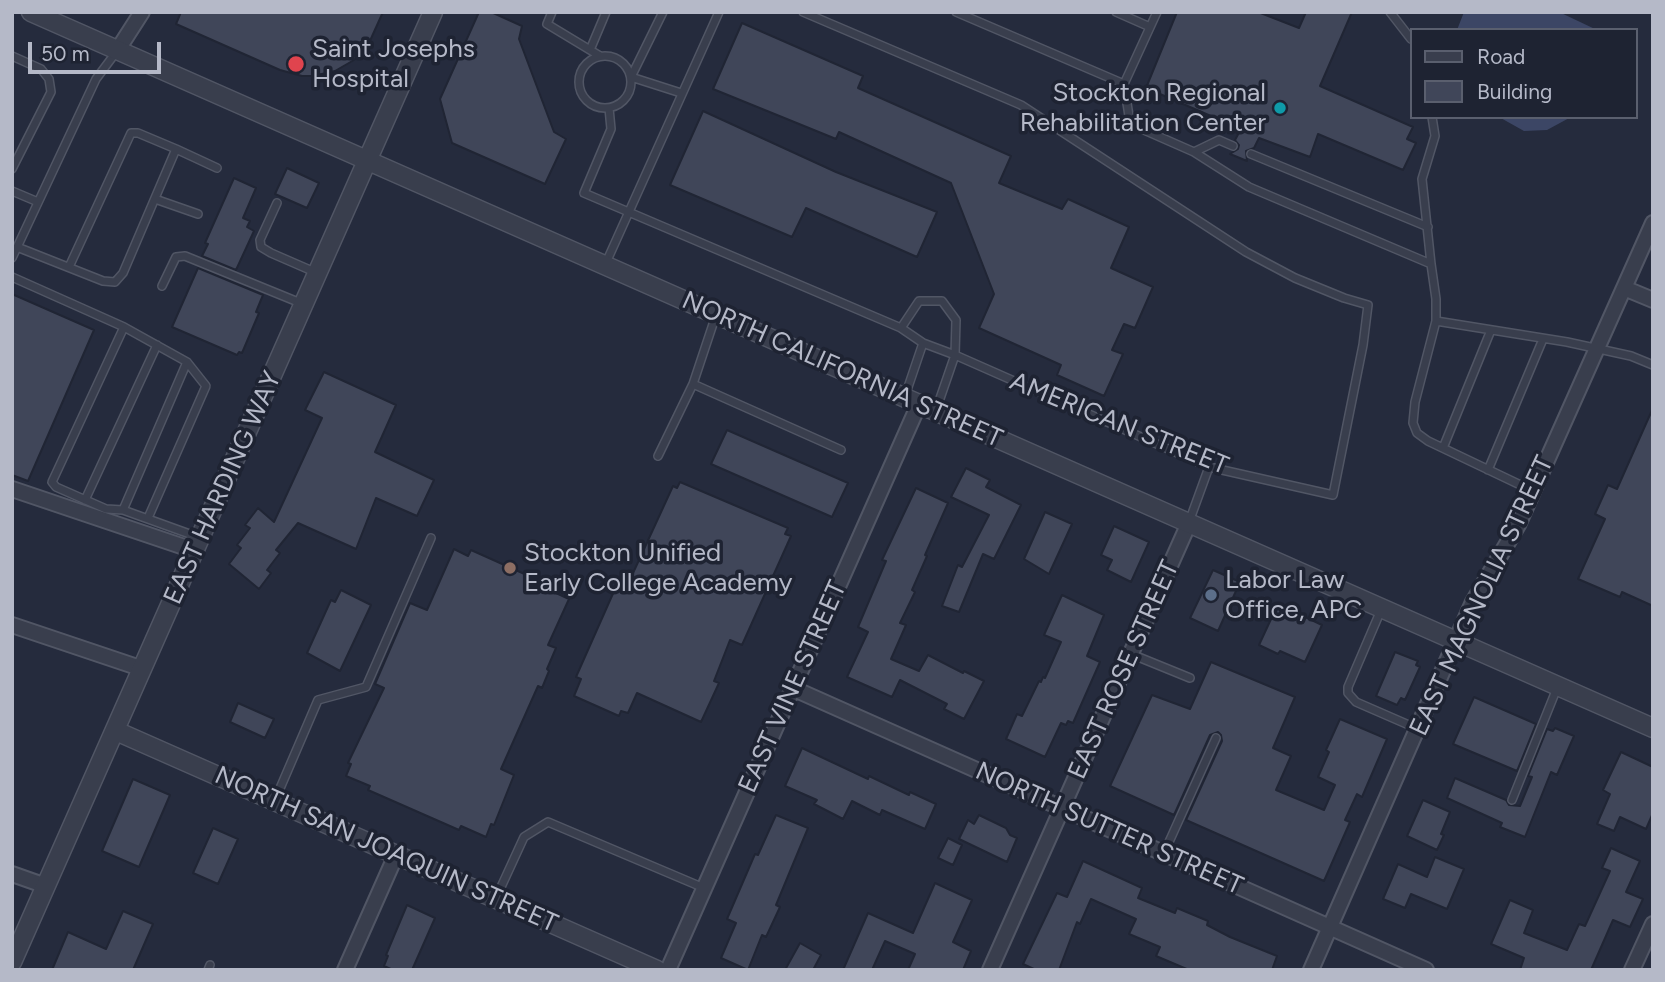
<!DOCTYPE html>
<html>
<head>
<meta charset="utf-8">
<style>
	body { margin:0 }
	#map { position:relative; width:1665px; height:982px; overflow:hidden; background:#252b3d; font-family:Figtree,sans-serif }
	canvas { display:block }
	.frame { position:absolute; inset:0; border:14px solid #b5b9c8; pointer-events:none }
	.legend { position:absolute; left:1410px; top:28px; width:228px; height:91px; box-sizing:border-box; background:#1e2332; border:2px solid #5a5f6e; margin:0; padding:9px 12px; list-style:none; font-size:21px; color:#b5b9c8 }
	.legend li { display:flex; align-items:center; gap:14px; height:35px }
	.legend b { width:35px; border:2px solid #5a5f6e }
	.scale { position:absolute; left:28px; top:42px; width:133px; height:32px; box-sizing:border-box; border:4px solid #b5b9c8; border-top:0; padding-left:9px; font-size:21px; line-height:24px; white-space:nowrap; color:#b5b9c8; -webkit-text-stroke:5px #1e2332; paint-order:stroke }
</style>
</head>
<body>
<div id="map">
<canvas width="1665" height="982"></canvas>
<div class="frame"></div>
<ul class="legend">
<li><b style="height:9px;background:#393e4d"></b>Road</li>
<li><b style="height:19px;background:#404659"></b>Building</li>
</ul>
<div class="scale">50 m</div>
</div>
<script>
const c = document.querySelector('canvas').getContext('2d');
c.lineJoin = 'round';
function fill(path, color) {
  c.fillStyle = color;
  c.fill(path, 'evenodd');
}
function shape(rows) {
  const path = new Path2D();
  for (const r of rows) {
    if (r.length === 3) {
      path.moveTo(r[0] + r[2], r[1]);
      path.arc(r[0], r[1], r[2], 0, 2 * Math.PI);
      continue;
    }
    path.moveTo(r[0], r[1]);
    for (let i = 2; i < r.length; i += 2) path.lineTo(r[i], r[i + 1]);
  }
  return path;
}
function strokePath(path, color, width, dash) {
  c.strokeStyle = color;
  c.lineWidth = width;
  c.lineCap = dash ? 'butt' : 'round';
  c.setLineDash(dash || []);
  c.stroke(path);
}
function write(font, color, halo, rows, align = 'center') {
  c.font = font + ' Figtree,sans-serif';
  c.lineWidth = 7;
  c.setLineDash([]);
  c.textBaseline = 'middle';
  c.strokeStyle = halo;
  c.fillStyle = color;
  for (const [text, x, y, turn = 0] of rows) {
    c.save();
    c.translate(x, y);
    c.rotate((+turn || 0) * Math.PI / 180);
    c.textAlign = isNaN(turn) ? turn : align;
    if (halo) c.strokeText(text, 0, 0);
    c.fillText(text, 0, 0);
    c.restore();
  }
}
fill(shape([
	[1464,12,1559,12,1597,30,1457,30],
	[1499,117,1571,117,1547,130,1524,131]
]), '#3c4665');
const building = shape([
	[181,12,383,12,369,43,354,60,335,71,313,76,302,76,280,70,176,24,181,12],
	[479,12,491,12,522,26,519,39,554,132,566,139,545,184,452,143,440,99,479,12],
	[1177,12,1258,12,1299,28,1306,12,1352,12,1320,86,1413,127,1407,139,1416,143,1403,170,1318,134,1310,157,1259,138,1254,148,1246,151,1247,161,1230,154,1238,149,1239,145,1235,140,1241,129,1146,88,1177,12],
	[742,23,863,76,858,88,1011,156,999,183,1062,209,1068,199,1129,227,1111,268,1153,287,1135,328,1124,324,1112,350,1123,354,1104,396,1057,375,1061,365,979,328,994,294,951,183,839,132,836,139,713,89,742,23],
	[703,111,836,172,937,212,917,257,806,208,792,237,670,185,703,111],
	[287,168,319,183,307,208,275,194,287,168],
	[234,178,256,188,243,218,250,221,247,227,254,231,236,270,202,256,208,244,205,243,234,178],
	[198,268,263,295,256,312,259,313,242,353,239,352,237,355,172,327,198,268],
	[12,294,94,330,28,481,12,475,12,294],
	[324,372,396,405,375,452,434,480,417,516,376,498,356,549,298,523,276,550,280,553,267,570,271,573,259,589,229,564,241,548,237,545,250,528,245,525,258,508,274,522,322,418,305,410,324,372],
	[1653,408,1653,606,1622,592,1620,597,1578,579,1605,519,1595,514,1608,485,1617,489,1653,408],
	[727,430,848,483,832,517,711,464,727,430],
	[966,468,990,480,986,487,1021,505,994,559,983,554,959,612,942,606,958,565,962,567,989,515,951,497,966,468],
	[680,482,788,528,785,534,791,536,742,645,730,640,714,681,719,683,701,722,637,693,628,713,621,711,619,716,574,696,581,679,576,677,619,580,628,584,673,486,677,488,680,482],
	[916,488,948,503,925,555,927,556,912,590,915,592,900,623,906,625,891,659,919,671,928,655,963,673,964,671,984,681,964,719,944,709,947,704,900,680,892,697,847,677,868,632,858,627,886,561,882,560,916,488],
	[1045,512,1072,524,1049,574,1024,559,1045,512],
	[1114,526,1149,542,1131,582,1107,570,1112,560,1101,555,1114,526],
	[454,549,468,556,471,550,558,589,556,593,569,599,548,645,556,648,547,669,549,671,542,688,538,686,501,769,514,775,494,825,491,824,486,837,461,826,459,830,368,790,370,786,346,776,351,764,348,763,384,688,375,684,410,603,427,610,454,549],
	[1213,570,1240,582,1218,631,1190,618,1213,570],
	[341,590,371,605,340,671,307,653,331,600,335,602,341,590],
	[1062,595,1104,615,1087,656,1100,662,1073,723,1068,721,1066,725,1061,723,1045,757,1006,739,1017,714,1022,716,1039,681,1041,682,1043,677,1045,678,1061,642,1044,635,1062,595],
	[1278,604,1322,625,1305,662,1280,651,1278,654,1259,645,1278,604],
	[1395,652,1418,661,1416,665,1420,667,1405,700,1401,698,1397,705,1376,696,1395,652],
	[1211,662,1295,697,1273,748,1291,756,1276,790,1324,810,1335,785,1318,777,1329,752,1326,750,1340,719,1387,739,1362,797,1357,794,1345,820,1350,822,1324,881,1186,820,1222,741,1221,735,1218,732,1210,735,1174,815,1110,786,1152,695,1190,709,1211,662],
	[1474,697,1536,724,1517,771,1453,744,1474,697],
	[238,703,274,719,265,738,230,722,238,703],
	[1555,728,1574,736,1557,775,1551,772,1525,837,1500,827,1502,823,1447,798,1455,778,1506,800,1509,805,1520,806,1532,777,1528,776,1547,729,1553,731,1555,728],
	[802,748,868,779,869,776,909,795,910,792,936,804,925,829,882,810,880,815,852,801,843,819,814,804,817,800,785,786,802,748],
	[1621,752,1653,767,1653,813,1646,829,1620,817,1614,831,1597,824,1610,794,1603,790,1621,752],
	[133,779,170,795,139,867,102,851,133,779],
	[1423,800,1450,812,1441,834,1444,835,1437,850,1407,836,1423,800],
	[776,815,808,828,776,905,780,907,766,937,762,935,748,970,721,958,736,923,727,919,755,854,758,855,776,815],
	[979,815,1006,828,1010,835,1017,838,1007,862,959,839,968,820,974,824,979,815],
	[213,828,238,839,218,884,193,873,213,828],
	[948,838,962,845,953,865,938,858,948,838],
	[1611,848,1640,861,1626,892,1643,899,1630,927,1613,920,1591,970,1520,970,1524,958,1491,944,1510,900,1533,910,1524,933,1567,950,1579,924,1585,926,1610,871,1602,868,1611,848],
	[1435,857,1464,869,1447,909,1411,894,1405,908,1383,899,1398,864,1427,877,1435,857],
	[1083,861,1142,888,1138,898,1175,913,1177,908,1208,921,1207,925,1230,937,1277,956,1272,970,1189,970,1156,956,1160,947,1129,934,1136,919,1091,899,1080,924,1077,922,1059,970,1036,970,1023,964,1057,893,1067,897,1083,861],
	[935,883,972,900,953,942,971,951,963,970,908,970,915,954,885,941,872,970,843,970,868,913,913,933,935,883],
	[407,905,435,918,412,970,393,970,384,966,388,956,386,955,407,905],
	[123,911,153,924,133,970,52,970,68,932,106,949,123,911],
	[800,943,821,955,813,970,785,970,800,943]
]);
fill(building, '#404659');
strokePath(building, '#202534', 2);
const service = shape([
	[552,12,547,24,600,56],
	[663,12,631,77,681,93],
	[956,12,1124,84,1129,116,1144,130,1194,152,1249,187,1431,264,1436,299,1436,321,1415,402,1413,423,1417,433,1428,441,1533,491],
	[1116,12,1150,27],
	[1390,12,1411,39],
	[590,50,606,12],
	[605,82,26],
	[12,56,41,69,49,79,51,92,12,169],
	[1124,84,1157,12],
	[609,108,611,129,584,193,901,328,923,343,955,355,1209,467,1333,495,1363,345,1368,305,1344,298,1295,278,1246,252,1021,105,803,12],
	[176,149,217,168],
	[1194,152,1219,140,1233,146],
	[1251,154,1428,227],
	[12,191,38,202],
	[155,199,198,214],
	[277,203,260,240,261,247,271,253,317,273],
	[17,247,103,281,115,282,123,273,176,149,138,133,131,133,69,267],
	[12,258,96,79,117,51],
	[1431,264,1422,179,1435,136,1432,117],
	[605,265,719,12],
	[12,277,124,327,187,362,206,386,148,518],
	[162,286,176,257,185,256,303,304],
	[716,315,693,384,841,450],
	[1436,321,1567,342,1631,356,1653,365],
	[124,327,52,482,56,487,106,509,123,510,198,537],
	[901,328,919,301,942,301,956,320,955,355,936,410],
	[905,396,923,343],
	[1443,448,1491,330],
	[658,456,693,384],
	[1488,470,1543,339],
	[85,500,157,345],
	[123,510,187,362],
	[1189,522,1209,467],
	[1381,610,1348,687,1348,693,1356,702,1418,729],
	[1131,654,1190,678],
	[275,800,318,700,366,687,431,538],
	[1512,800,1557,688],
	[1164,853,1216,738],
	[496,898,524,837,548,822,704,888],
	[208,970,210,965]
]);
const minor = shape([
	[117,51,142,12],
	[1624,288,1653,300],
	[12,489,196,551],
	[12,625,143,669],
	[792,688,1426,970],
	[12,874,46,886],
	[345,970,396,855],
	[668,970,919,404],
	[990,970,1189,523],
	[1311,970,1473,602,1518,525,1653,223],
	[1632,970,1653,924]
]);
const tertiary = shape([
	[31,12,1653,728],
	[116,731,657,970],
	[12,962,433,12]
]);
strokePath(service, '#515665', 10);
strokePath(minor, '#515665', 18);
strokePath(tertiary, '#515665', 21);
strokePath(service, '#393e4d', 7);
strokePath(minor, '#393e4d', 14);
strokePath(tertiary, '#393e4d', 18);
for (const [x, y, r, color] of [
	[296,64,9,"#e0444e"],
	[1280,108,7,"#0f9aa8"],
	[510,568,7,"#8d6e63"],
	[1211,595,7,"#5c6f8a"]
]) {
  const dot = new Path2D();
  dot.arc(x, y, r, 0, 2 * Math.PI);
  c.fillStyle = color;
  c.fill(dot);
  strokePath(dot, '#1e2332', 2.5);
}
write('26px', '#b5b9c8', '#1e2332', [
	["Saint Josephs",312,49],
	["Hospital",312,79],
	["Stockton Regional",1266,93,"right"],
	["Rehabilitation Center",1266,123,"right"],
	["Stockton Unified",524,553],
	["Early College Academy",524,583],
	["Labor Law",1225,580],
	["Office, APC",1225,610]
], 'left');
write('26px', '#b5b9c8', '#1e2332', [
	["NORTH CALIFORNIA STREET",842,370,24],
	["AMERICAN STREET",1119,424,22],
	["EAST HARDING WAY",223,488,-66],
	["EAST MAGNOLIA STREET",1482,596,-65],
	["EAST ROSE STREET",1124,670,-66],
	["EAST VINE STREET",793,687,-66],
	["NORTH SUTTER STREET",1109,829,24],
	["NORTH SAN JOAQUIN STREET",386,850,24]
]);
</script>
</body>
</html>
